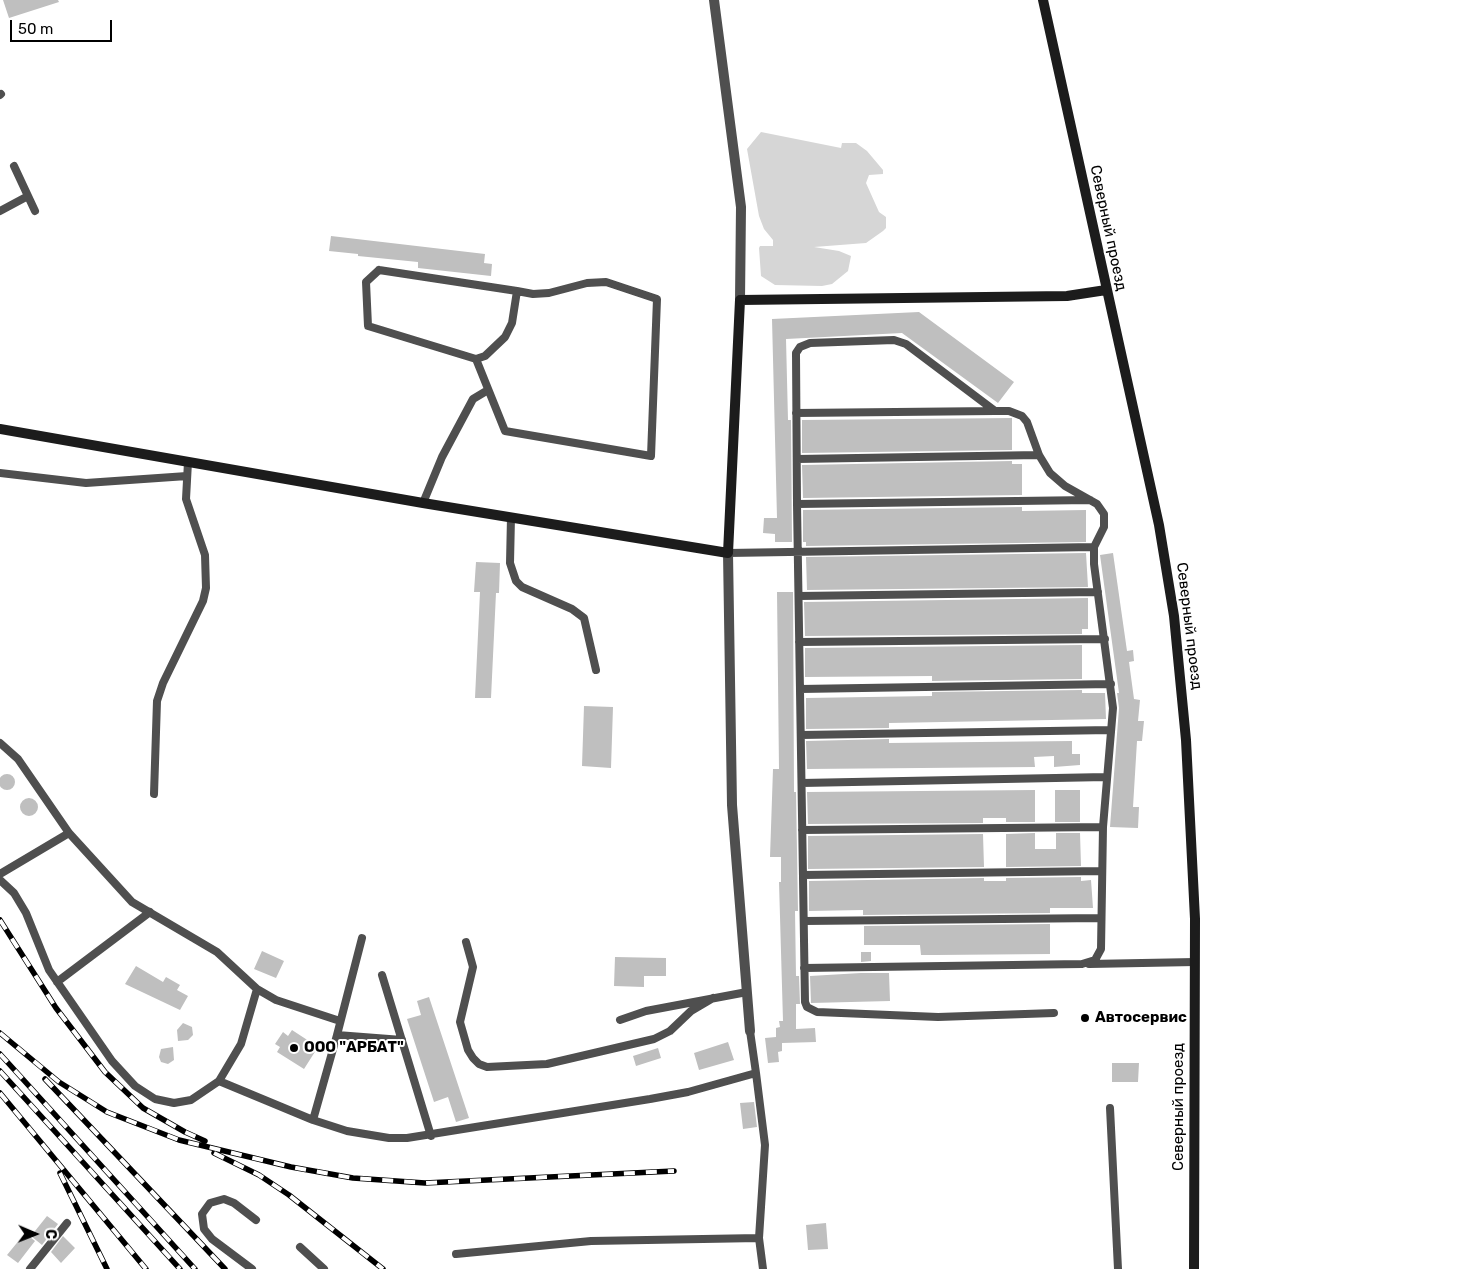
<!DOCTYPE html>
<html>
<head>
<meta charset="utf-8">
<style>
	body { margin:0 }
	#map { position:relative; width:1474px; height:1269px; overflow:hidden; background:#fff; font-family:Rubik,sans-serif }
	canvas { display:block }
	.north { position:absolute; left:10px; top:1209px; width:50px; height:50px; -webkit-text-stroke:4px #fff; paint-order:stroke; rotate:91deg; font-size:14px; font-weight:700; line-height:20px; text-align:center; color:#000 }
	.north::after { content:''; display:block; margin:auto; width:18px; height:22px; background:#000; clip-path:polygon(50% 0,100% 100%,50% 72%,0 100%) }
	.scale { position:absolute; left:10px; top:20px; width:102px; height:22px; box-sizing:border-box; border:2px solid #000; border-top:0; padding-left:6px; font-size:15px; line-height:18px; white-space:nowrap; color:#000; -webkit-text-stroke:4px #fff; paint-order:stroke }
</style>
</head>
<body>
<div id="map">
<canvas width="1474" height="1269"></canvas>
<div class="north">С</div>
<div class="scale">50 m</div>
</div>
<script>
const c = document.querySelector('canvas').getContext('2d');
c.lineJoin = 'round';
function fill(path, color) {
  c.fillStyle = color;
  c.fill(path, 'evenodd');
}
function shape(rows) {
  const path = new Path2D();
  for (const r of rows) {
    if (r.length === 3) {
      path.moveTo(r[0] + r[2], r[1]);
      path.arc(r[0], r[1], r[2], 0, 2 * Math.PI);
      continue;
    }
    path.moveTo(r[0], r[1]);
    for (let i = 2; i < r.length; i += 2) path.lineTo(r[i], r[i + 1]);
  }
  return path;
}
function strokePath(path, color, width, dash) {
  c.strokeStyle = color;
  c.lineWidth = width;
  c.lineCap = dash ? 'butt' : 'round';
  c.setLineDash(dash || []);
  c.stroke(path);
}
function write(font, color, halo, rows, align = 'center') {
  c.font = font + ' Rubik,sans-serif';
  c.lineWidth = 4;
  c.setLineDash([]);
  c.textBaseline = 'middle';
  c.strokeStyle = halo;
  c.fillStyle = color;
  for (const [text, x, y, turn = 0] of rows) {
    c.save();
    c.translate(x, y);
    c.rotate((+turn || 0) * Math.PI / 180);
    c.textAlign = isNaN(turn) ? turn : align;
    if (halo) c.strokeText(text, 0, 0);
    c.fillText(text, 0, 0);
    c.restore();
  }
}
fill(shape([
	[761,132,841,148,842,143,856,143,867,151,883,170,883,174,869,175,866,183,879,212,886,217,886,228,883,231,866,243,814,247,839,251,851,256,848,271,832,284,822,286,775,285,761,276,759,248,760,246,773,246,773,240,764,229,759,216,747,149]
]), '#d6d6d6');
fill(shape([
	[3,0,58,0,59,2,9,18],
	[331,236,485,254,484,263,492,264,491,276,418,268,418,262,358,256,358,254,329,251],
	[919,312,1014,382,998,403,902,333,786,339,788,420,791,420,792,542,775,542,775,534,763,533,764,518,777,518,772,319],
	[1012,418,1012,450,802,453,802,420],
	[1012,461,1012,464,1022,464,1022,495,803,498,802,465],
	[1022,507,1022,511,1086,510,1086,542,806,546,806,542,803,542,803,510],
	[1086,553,1088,587,807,590,806,557],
	[1113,553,1127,651,1133,650,1134,661,1129,662,1134,699,1140,700,1138,721,1144,721,1142,741,1137,741,1133,807,1139,807,1138,828,1110,827,1119,708,1117,693,1119,693,1100,555],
	[476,562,500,563,499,593,496,593,491,698,475,698,480,592,474,592],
	[777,592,793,592,794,792,796,792,798,911,795,911,796,976,799,976,800,1004,796,1004,796,1029,815,1028,816,1042,782,1043,782,1051,778,1052,779,1062,768,1063,765,1038,776,1037,776,1028,780,1027,779,1021,783,1021,779,882,781,882,781,857,770,857,773,769,779,769],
	[1088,598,1088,629,1082,629,1082,634,805,636,804,602],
	[1082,645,1082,679,932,681,932,676,805,677,805,648],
	[1082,690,1082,693,1105,693,1106,719,889,723,889,728,806,729,806,698,932,696,932,692],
	[584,706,613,707,611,768,582,766],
	[889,739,889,743,1072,741,1072,754,1080,754,1080,765,1054,767,1054,756,1034,757,1035,767,807,769,806,741],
	[7,782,8],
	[1035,790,1035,822,1006,822,1006,818,983,818,983,823,808,824,807,792],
	[1055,790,1080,790,1080,822,1055,822],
	[29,807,9],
	[1035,833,1035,849,1056,849,1056,833,1080,833,1081,866,1006,867,1006,834],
	[983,834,984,867,808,869,808,836],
	[1081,877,1081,881,1091,880,1093,908,1050,908,1050,913,863,915,863,910,809,911,809,881,984,878,984,881,1006,881,1006,878],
	[1050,924,1050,954,936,955,921,955,920,945,864,945,864,926],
	[262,951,284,961,276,978,254,969],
	[861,952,871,952,871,961,861,962],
	[615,957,666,958,666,976,644,976,644,987,614,986],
	[136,966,163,982,166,977,180,985,177,990,188,996,180,1010,125,984],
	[861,973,889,973,890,1001,811,1003,810,976],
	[429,997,469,1118,456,1122,448,1097,434,1102,407,1019,421,1015,417,1001],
	[183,1023,192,1027,193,1035,188,1040,178,1041,177,1030],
	[292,1030,318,1047,304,1069,277,1052,280,1047,275,1044,283,1032,288,1036],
	[728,1042,734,1060,699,1070,694,1053],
	[173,1047,174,1060,168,1064,161,1062,159,1057,161,1049],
	[658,1048,661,1058,636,1066,633,1056],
	[1112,1063,1139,1063,1138,1082,1112,1082],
	[754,1102,757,1127,743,1129,740,1103],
	[47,1216,58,1224,42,1245,31,1236],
	[826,1223,828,1249,808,1250,806,1225],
	[25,1233,35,1241,18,1263,7,1255],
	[63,1236,75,1248,61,1263,51,1252]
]), '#bfbfbf');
strokePath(shape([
	[0,95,1,94],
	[14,166,35,211],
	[0,211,28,196],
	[379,270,517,291,512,323,505,337,485,356,476,359,368,326,366,282,379,270],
	[476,359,505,431,651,456,657,299,606,282,587,283,549,293,533,294,517,291],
	[796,413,995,411],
	[797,459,1039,455],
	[0,473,86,483,187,476],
	[423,503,442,457,473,399,488,390],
	[797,504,1090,500],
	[511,517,510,563,516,581,522,587,572,609,584,618,596,670],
	[728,553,1094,547],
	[799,596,1098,592],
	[799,642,1105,639],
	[800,689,1111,684],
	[801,735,1111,730],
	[0,743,18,759,69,833,132,902,217,952,257,989,241,1044,219,1081,191,1100,174,1103,155,1099,135,1086,112,1061,49,970,26,913,14,893,0,880],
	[802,783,1106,777],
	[154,794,157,701,163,683,203,601,206,588,205,555,186,499,188,462],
	[802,830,1103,827],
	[0,874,69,833],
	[803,875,1102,871],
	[804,921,1101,918],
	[466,942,473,967,460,1022,468,1050,473,1058,479,1064,487,1067,547,1064,654,1039,670,1031,691,1011,713,998],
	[1089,964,1195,962],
	[804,968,1082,964,1095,960,1101,949,1103,827,1113,708,1094,564,1094,547,1104,527,1104,514,1097,504,1065,486,1050,473,1039,455,1027,422,1022,416,1009,411,995,411,906,344,894,340,810,343,800,347,796,353,797,504,805,1002,807,1007,817,1012,938,1017,1054,1013],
	[382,975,431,1136],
	[57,982,150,912],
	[257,989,276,1000,340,1021],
	[620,1020,646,1011,747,992],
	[337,1035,362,938],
	[756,1073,765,1145,759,1238,763,1269],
	[219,1081,313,1120,347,1131,389,1138,407,1138,650,1099,688,1092,756,1073,750,1031],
	[1110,1108,1118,1269],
	[313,1120,337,1035,402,1040],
	[300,1247,324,1269],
	[456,1254,591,1241,759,1238],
	[30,1269,67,1223],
	[252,1269,212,1239,204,1229,202,1214,210,1203,224,1199,234,1203,256,1220]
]), '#4f4f4f', 8);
strokePath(shape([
	[714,0,741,207,740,300],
	[728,553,732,805,750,1031]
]), '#4f4f4f', 10);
strokePath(shape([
	[1043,0,1159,525,1174,616,1186,740,1195,919,1194,1269],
	[0,429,423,503,728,553,740,300,1067,296,1106,290]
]), '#1c1c1c', 10);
const rail = shape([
	[0,920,56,1008,105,1072,143,1108,185,1132,205,1141],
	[0,1033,59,1082,107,1112,179,1140,291,1167,353,1178,425,1183,674,1171],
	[0,1054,195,1269],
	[0,1071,180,1269],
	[45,1079,225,1269],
	[0,1093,146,1269],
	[214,1153,259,1175,289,1195,383,1269],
	[60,1173,107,1269]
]);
strokePath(rail, '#000', 5.5);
strokePath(rail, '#fff', 4, [11]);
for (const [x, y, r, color] of [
	[1085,1018,5,"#000"],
	[294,1048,5,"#000"]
]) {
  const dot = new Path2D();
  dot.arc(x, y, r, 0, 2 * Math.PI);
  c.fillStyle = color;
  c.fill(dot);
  strokePath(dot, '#fff', 2);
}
write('15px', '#000', '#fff', [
	["Северный проезд",1108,228,78],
	["Северный проезд",1189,626,83],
	["Северный проезд",1179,1107,-90]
]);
write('bold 15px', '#000', '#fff', [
	["Автосервис",1095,1018],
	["ООО \"АРБАТ\"",304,1048]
], 'left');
</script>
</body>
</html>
